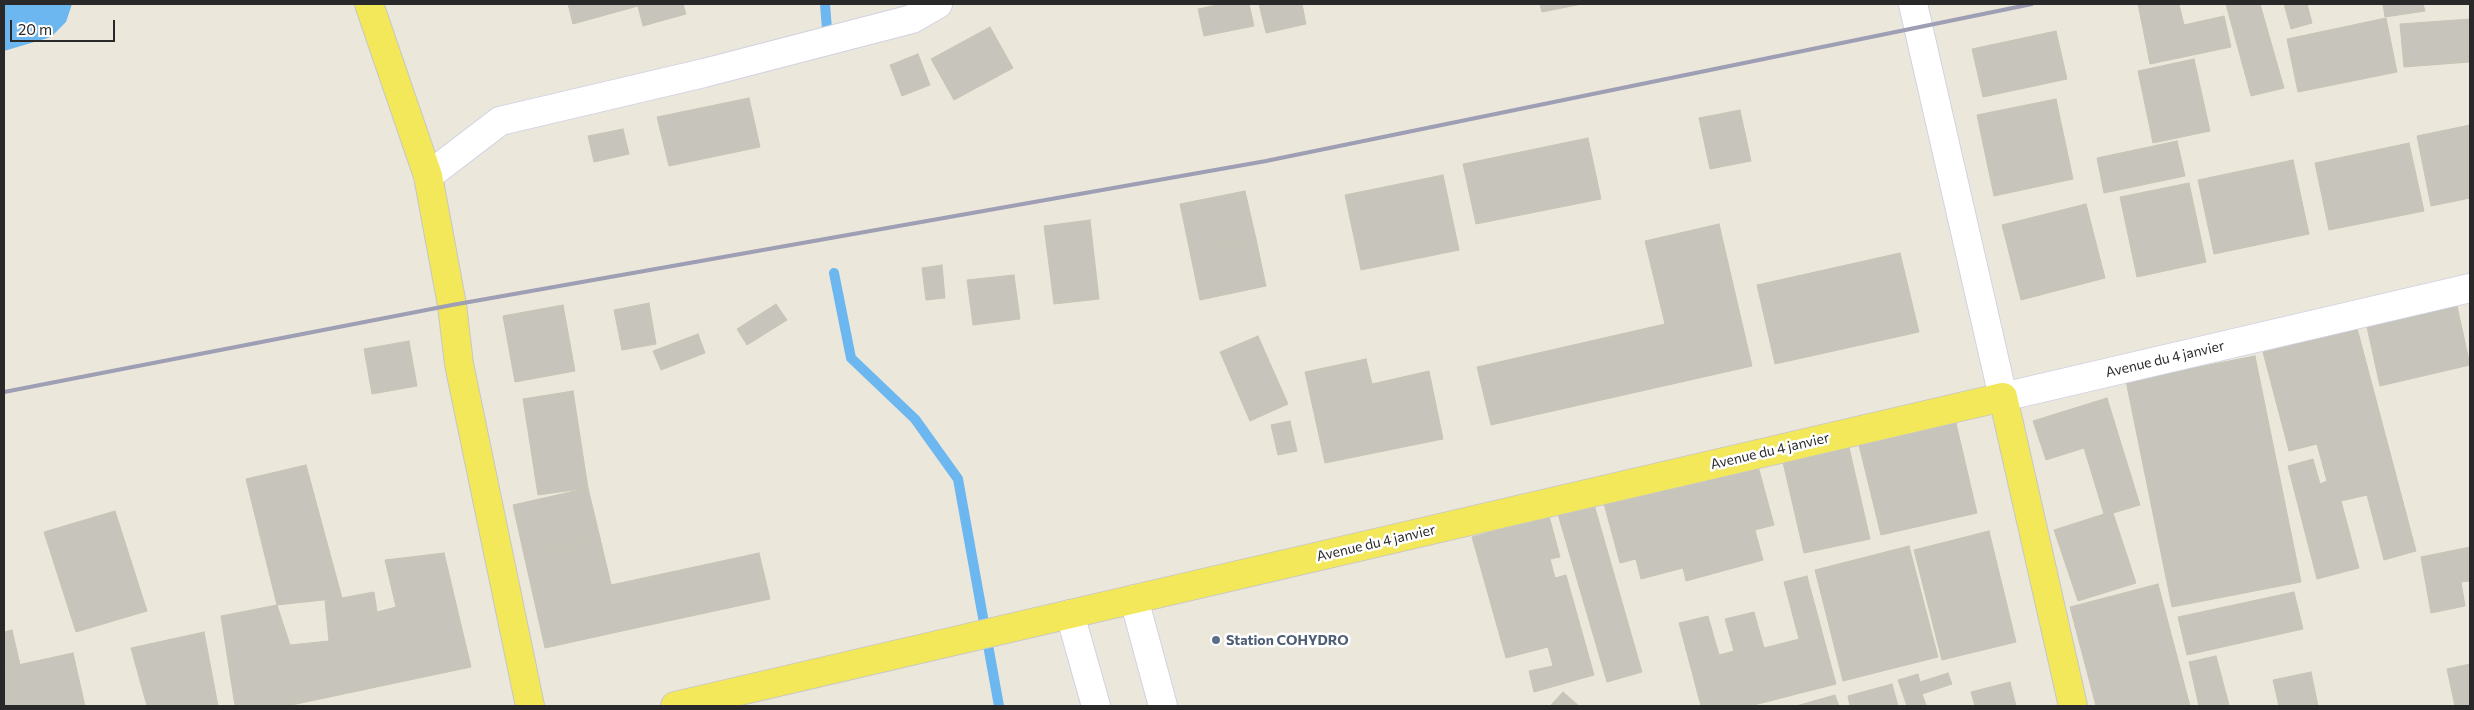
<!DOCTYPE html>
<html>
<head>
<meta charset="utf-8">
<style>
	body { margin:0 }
	#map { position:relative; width:2474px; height:710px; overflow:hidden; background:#ece7db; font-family:Commissioner,sans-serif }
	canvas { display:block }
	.frame { position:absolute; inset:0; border:5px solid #292929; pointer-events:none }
	.scale { position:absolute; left:10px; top:20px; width:105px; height:22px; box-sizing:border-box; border:2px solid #292929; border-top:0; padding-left:6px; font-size:15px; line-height:18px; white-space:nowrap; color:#292929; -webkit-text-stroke:4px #fff; paint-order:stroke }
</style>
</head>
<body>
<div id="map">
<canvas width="2474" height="710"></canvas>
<div class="frame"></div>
<div class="scale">20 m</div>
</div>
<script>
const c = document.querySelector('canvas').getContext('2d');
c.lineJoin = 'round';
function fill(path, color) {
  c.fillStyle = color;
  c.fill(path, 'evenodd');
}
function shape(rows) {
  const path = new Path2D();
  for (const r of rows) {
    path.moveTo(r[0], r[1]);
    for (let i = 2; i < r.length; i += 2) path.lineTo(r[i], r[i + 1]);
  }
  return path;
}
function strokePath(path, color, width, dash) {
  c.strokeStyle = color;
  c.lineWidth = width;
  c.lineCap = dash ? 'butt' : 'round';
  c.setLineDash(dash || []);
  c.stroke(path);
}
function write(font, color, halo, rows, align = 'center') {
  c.font = font + ' Commissioner,sans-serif';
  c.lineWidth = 5;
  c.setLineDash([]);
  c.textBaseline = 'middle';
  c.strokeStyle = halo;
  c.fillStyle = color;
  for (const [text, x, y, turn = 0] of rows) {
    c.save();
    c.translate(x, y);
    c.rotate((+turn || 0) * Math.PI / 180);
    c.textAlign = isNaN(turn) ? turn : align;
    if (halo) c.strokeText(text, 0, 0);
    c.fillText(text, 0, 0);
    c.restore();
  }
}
fill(shape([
	[4,4,72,4,66,22,51,37,4,51]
]), '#6cb7f0');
strokePath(shape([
	[825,4,827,29],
	[834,273,851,358,915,419,958,479,999,706]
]), '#6cb7f0', 10);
const building = shape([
	[568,4,683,4,686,14,643,26,638,6,573,24,568,4],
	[1222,4,1249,4,1254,26,1204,36,1198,9,1222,4],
	[1259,4,1302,4,1306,24,1266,33,1259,4],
	[1540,4,1582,4,1542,12,1540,4],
	[2138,4,2179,4,2184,25,2224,16,2231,47,2150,64,2138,4],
	[2226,4,2260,4,2284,88,2251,96,2226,4],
	[2284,4,2307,4,2312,23,2291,29,2284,4],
	[2383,4,2423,4,2425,11,2385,17,2383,4],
	[2386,18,2397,72,2298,92,2287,39,2386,18],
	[2470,19,2470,62,2404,67,2400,24,2470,19],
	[990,27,1013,68,954,100,931,59,990,27],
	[2056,31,2067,79,1983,97,1972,49,2056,31],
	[918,54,930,85,902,96,890,65,918,54],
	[2194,59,2210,131,2153,143,2138,71,2194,59],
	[749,98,760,147,669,166,657,117,749,98],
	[2056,99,2073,179,1994,196,1977,115,2056,99],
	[1740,110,1751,161,1710,169,1699,118,1740,110],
	[2470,125,2470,198,2431,206,2417,136,2470,125],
	[623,129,629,154,594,162,588,136,623,129],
	[1588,138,1601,199,1476,224,1463,164,1588,138],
	[2177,141,2185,176,2104,193,2097,158,2177,141],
	[2409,143,2424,211,2329,230,2315,163,2409,143],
	[2293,160,2309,234,2214,254,2198,180,2293,160],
	[1443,175,1459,250,1361,270,1345,195,1443,175],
	[2189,183,2206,262,2137,277,2120,197,2189,183],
	[1245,191,1256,239,1190,252,1180,204,1245,191],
	[2086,204,2105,278,2021,300,2002,225,2086,204],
	[1090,220,1099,299,1054,304,1044,226,1090,220],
	[1719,224,1752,366,1491,425,1477,367,1665,324,1645,241,1719,224],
	[1256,239,1266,286,1200,300,1190,252,1256,239],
	[1900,253,1919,332,1775,364,1757,285,1900,253],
	[942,265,945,298,926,300,922,268,942,265],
	[1014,275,1020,319,973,325,967,280,1014,275],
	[649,303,656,344,622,350,614,310,649,303],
	[776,304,787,320,747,345,737,329,776,304],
	[563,305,575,371,515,382,503,316,563,305],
	[2457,306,2470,365,2380,386,2367,327,2457,306],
	[2357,328,2416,551,2384,560,2367,495,2341,501,2359,568,2317,579,2288,466,2313,459,2320,484,2327,481,2317,444,2289,451,2263,352,2357,328],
	[698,334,705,353,661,370,653,351,698,334],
	[1258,336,1288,404,1250,421,1220,352,1258,336],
	[409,341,417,386,372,394,364,349,409,341],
	[2255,356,2301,582,2172,607,2126,381,2255,356],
	[1366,359,1372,384,1429,371,1443,439,1325,463,1305,372,1366,359],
	[573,391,588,488,538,495,523,399,573,391],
	[2107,398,2140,505,2113,513,2136,583,2078,601,2054,530,2104,514,2084,448,2046,460,2033,421,2107,398],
	[1955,419,1977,513,1881,535,1858,441,1955,419],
	[1290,421,1297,451,1278,455,1271,425,1290,421],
	[1848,443,1870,539,1804,553,1782,458,1848,443],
	[1755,455,1774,525,1755,530,1763,560,1686,581,1683,568,1641,579,1636,559,1620,563,1602,496,1755,455],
	[306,465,342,598,277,605,246,479,306,465],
	[588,488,600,538,524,555,513,505,588,488],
	[1593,501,1642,672,1607,682,1557,511,1593,501],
	[115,511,147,611,76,632,44,532,115,511],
	[1549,516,1560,557,1550,559,1555,578,1566,575,1594,675,1534,692,1529,671,1553,666,1548,647,1506,658,1472,537,1549,516],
	[1989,531,2016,642,1942,660,1914,550,1989,531],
	[600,538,622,631,545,648,524,555,600,538],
	[1909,546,1938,657,1843,681,1815,570,1909,546],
	[2470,547,2470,581,2461,582,2465,606,2431,613,2421,557,2470,547],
	[444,553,471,667,301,703,290,645,329,641,325,601,374,592,377,612,396,607,385,560,444,553],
	[759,553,770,599,622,631,611,585,759,553],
	[1807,576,1836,684,1750,706,1701,706,1679,623,1708,616,1719,655,1734,651,1725,619,1754,612,1764,648,1799,639,1784,582,1807,576],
	[2158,584,2190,706,2096,706,2070,607,2158,584],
	[2294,592,2303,629,2187,655,2178,617,2294,592],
	[277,605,290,645,301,703,286,706,235,706,221,616,277,605],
	[12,630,20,665,4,668,4,632,12,630],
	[204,632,218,706,147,706,131,648,204,632],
	[73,653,85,706,4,706,4,668,73,653],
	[2216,656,2229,705,2199,706,2189,662,2216,656],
	[2470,664,2470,706,2455,706,2447,669,2470,664],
	[2311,672,2318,706,2279,706,2273,680,2311,672],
	[1948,673,1952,684,1922,694,1926,705,1907,706,1898,680,1918,674,1920,682,1948,673],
	[2010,682,2016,706,1975,706,1971,692,2010,682],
	[1892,684,1898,706,1850,706,1848,696,1892,684],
	[1563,692,1579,706,1550,706,1563,692],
	[1835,695,1839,706,1796,706,1835,695]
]);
fill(building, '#c7c4bb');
strokePath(building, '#c7c4b5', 1);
const minor = shape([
	[1913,4,2003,397],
	[428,176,500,121,704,73,912,19,938,4]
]);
const tertiary = shape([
	[2003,397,2470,288],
	[1134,599,1163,706],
	[1070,614,1096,706]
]);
const primary = shape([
	[369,4,428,176,452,305,459,364,530,706],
	[675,706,2003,397,2073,706]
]);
strokePath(minor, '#d0d1e3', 30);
strokePath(tertiary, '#d0d1e3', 30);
strokePath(primary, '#c7c7c7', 30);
strokePath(minor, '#fff', 28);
strokePath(tertiary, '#fff', 28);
strokePath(primary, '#f2e85a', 28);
strokePath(shape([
	[4,392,452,305,1266,161,2032,4]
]), '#9e9eb4', 4);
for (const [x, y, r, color] of [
	[1216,640,5,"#5c6f8a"]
]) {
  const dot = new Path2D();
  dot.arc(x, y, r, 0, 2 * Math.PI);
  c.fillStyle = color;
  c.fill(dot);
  strokePath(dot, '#fff', 2);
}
write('14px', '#292929', '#fff', [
	["Avenue du 4 janvier",2165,359,-13],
	["Avenue du 4 janvier",1770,451,-13],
	["Avenue du 4 janvier",1376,543,-13]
]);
write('bold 14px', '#4e5e75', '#fff', [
	["Station COHYDRO",1226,640]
], 'left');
</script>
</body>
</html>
